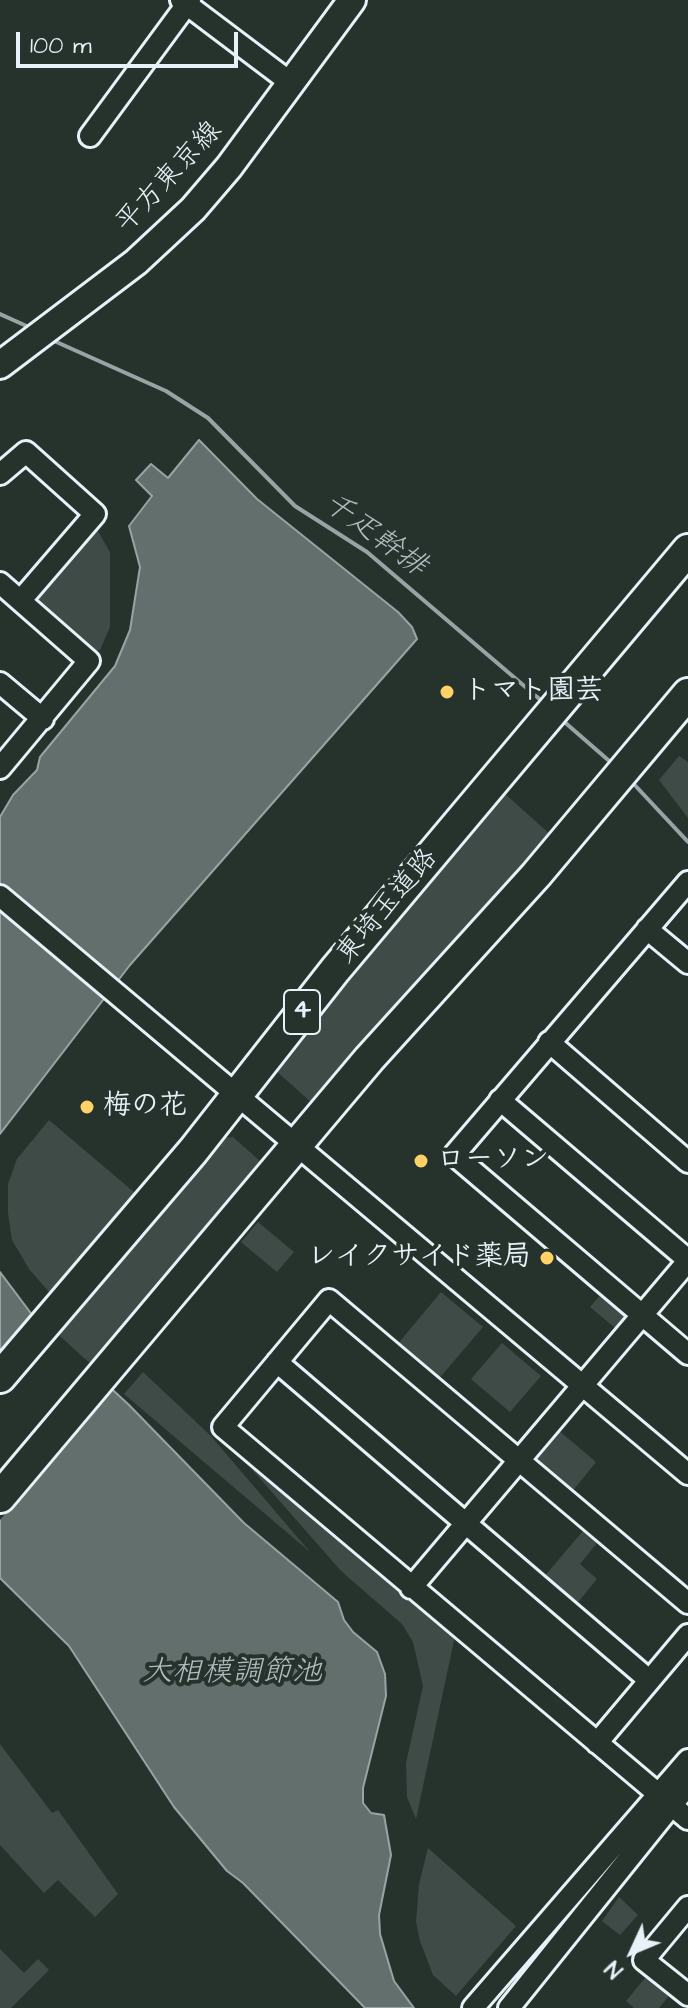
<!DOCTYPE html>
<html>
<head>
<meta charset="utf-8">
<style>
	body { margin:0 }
	#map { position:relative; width:688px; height:2008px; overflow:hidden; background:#26332d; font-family:"Architects Daughter",sans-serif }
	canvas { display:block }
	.north { position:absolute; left:592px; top:1912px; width:80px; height:80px; -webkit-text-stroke:6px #26332d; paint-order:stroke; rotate:226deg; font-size:22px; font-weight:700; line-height:32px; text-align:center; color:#e8f1f8 }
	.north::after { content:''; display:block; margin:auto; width:28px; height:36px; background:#e8f1f8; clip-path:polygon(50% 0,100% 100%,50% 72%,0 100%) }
	.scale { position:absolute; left:16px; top:32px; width:222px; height:36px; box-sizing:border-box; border:4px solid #e8f1f8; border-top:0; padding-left:10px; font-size:24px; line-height:28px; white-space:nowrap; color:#e8f1f8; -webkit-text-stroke:6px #26332d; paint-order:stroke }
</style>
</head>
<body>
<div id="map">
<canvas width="688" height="2008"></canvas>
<div class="north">N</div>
<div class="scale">100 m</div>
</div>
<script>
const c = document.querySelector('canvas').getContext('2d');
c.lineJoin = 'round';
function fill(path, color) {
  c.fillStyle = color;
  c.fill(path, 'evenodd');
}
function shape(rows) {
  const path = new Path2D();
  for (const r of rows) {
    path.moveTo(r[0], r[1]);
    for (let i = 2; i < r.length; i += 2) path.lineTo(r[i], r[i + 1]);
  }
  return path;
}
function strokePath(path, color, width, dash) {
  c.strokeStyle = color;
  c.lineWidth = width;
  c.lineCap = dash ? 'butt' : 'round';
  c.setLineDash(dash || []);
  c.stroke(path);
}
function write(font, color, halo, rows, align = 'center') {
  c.font = font + ' "Architects Daughter","Klee One",sans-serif';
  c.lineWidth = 8;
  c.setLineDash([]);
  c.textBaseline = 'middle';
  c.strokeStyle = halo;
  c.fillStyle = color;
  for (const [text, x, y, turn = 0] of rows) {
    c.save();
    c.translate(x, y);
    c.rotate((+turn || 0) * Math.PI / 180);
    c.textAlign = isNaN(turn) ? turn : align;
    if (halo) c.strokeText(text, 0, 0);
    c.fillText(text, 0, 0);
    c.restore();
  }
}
fill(shape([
	[95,526,110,552,110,627,100,650,91,652,35,599],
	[679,756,688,762,688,818,659,780],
	[502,791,553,837,312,1103,274,1069,297,1032],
	[49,1120,135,1193,50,1293,29,1269,12,1240,8,1213,8,1184,17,1159],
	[233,1137,261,1162,258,1176,97,1369,52,1331,224,1138],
	[258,1222,294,1252,277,1272,241,1242],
	[441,1292,483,1327,437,1381,396,1346],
	[603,1292,627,1312,628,1323,620,1332,590,1307],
	[502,1343,541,1376,510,1412,471,1379],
	[143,1372,210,1435,310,1552,124,1394],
	[557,1429,596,1462,571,1493,535,1463,535,1454],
	[228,1442,424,1605,455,1636,416,1819,407,1797,406,1763,423,1686,413,1642,402,1624,341,1571],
	[588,1525,602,1537,580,1564,597,1579,575,1606,543,1578],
	[0,1744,52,1813,58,1810,118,1894,95,1917,58,1880,44,1893,0,1845],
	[428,1848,516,1926,456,1996,433,1975,420,1941,416,1922,419,1884],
	[619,1897,638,1915,620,1935,602,1921],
	[0,1949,24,1973,38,1959,49,1970,11,2008,0,2008],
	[650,1972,672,1992,659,2008,634,2008,626,2001]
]), '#3e4b47');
const water = shape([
	[199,440,257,499,398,612,412,627,417,639,130,965,0,1134,0,817,13,795,37,770,40,757,115,666,130,630,140,567,129,526,152,496,136,480,151,464,168,478,199,440],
	[0,1272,33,1316,129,1405,244,1523,338,1602,344,1620,353,1632,377,1652,385,1674,386,1696,363,1788,363,1803,371,1813,384,1815,391,1855,379,1915,380,1934,394,1981,414,2008,365,2008,243,1883,227,1871,174,1807,69,1646,0,1578,0,1272]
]);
fill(water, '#636f6d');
strokePath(water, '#98a3a5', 2);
fill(shape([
	[35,1313,114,1386,0,1520,0,1354]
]), '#26332d');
strokePath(shape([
	[0,314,31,328],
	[52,340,166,391,208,418,295,506,367,552,543,702],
	[561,719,615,766],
	[630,780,688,842]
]), '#98a3a5', 4);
const minor = shape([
	[181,0,291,83],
	[90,136,190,0],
	[0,474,26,452,95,514,21,600],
	[0,583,89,661,0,768],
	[0,683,43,719],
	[688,882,454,1155,688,1354],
	[0,896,688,1474],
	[647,929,688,963],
	[549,1042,688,1162],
	[500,1100,688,1260],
	[277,1362,649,1680],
	[411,1588,688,1261],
	[688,1603,329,1300,223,1427,688,1819],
	[597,1743,688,1635],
	[688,1907,644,1960,688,1995],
	[473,2008,688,1760],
	[509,2008,688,1785]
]);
const major = shape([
	[0,365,136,262,193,209,229,167,352,0]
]);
const highway = shape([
	[0,1377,193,1151,335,970,688,550],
	[0,1497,369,1059,536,875,688,694]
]);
strokePath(minor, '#e8f1f8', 26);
strokePath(major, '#e8f1f8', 32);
strokePath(highway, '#e8f1f8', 36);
strokePath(minor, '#26332d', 20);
strokePath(major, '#26332d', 26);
strokePath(highway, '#26332d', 30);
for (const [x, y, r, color] of [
	[447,692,8,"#ffd166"],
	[87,1107,8,"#ffd166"],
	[421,1161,8,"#ffd166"],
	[547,1258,8,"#ffd166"]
]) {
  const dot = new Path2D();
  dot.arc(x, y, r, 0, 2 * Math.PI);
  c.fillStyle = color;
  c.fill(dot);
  strokePath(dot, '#26332d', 3);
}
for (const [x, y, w] of [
	[302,1012,36]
]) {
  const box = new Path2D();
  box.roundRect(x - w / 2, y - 22, w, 44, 6);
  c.fillStyle = '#26332d';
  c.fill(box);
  strokePath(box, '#e8f1f8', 2);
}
write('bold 26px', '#e8f1f8', null, [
	["4",302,1012]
]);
write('28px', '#e8f1f8', '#26332d', [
	["平方東京線",170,178,-47],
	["東埼玉道路",388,907,-50]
]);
write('bold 28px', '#e8f1f8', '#26332d', [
	["トマト園芸",463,692],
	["梅の花",103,1107],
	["ローソン",437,1161],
	["レイクサイド薬局",531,1258,"right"]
], 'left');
write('italic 30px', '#b3bdc0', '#26332d', [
	["千疋幹排",374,536,36],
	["大相模調節池",232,1674]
]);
</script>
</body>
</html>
